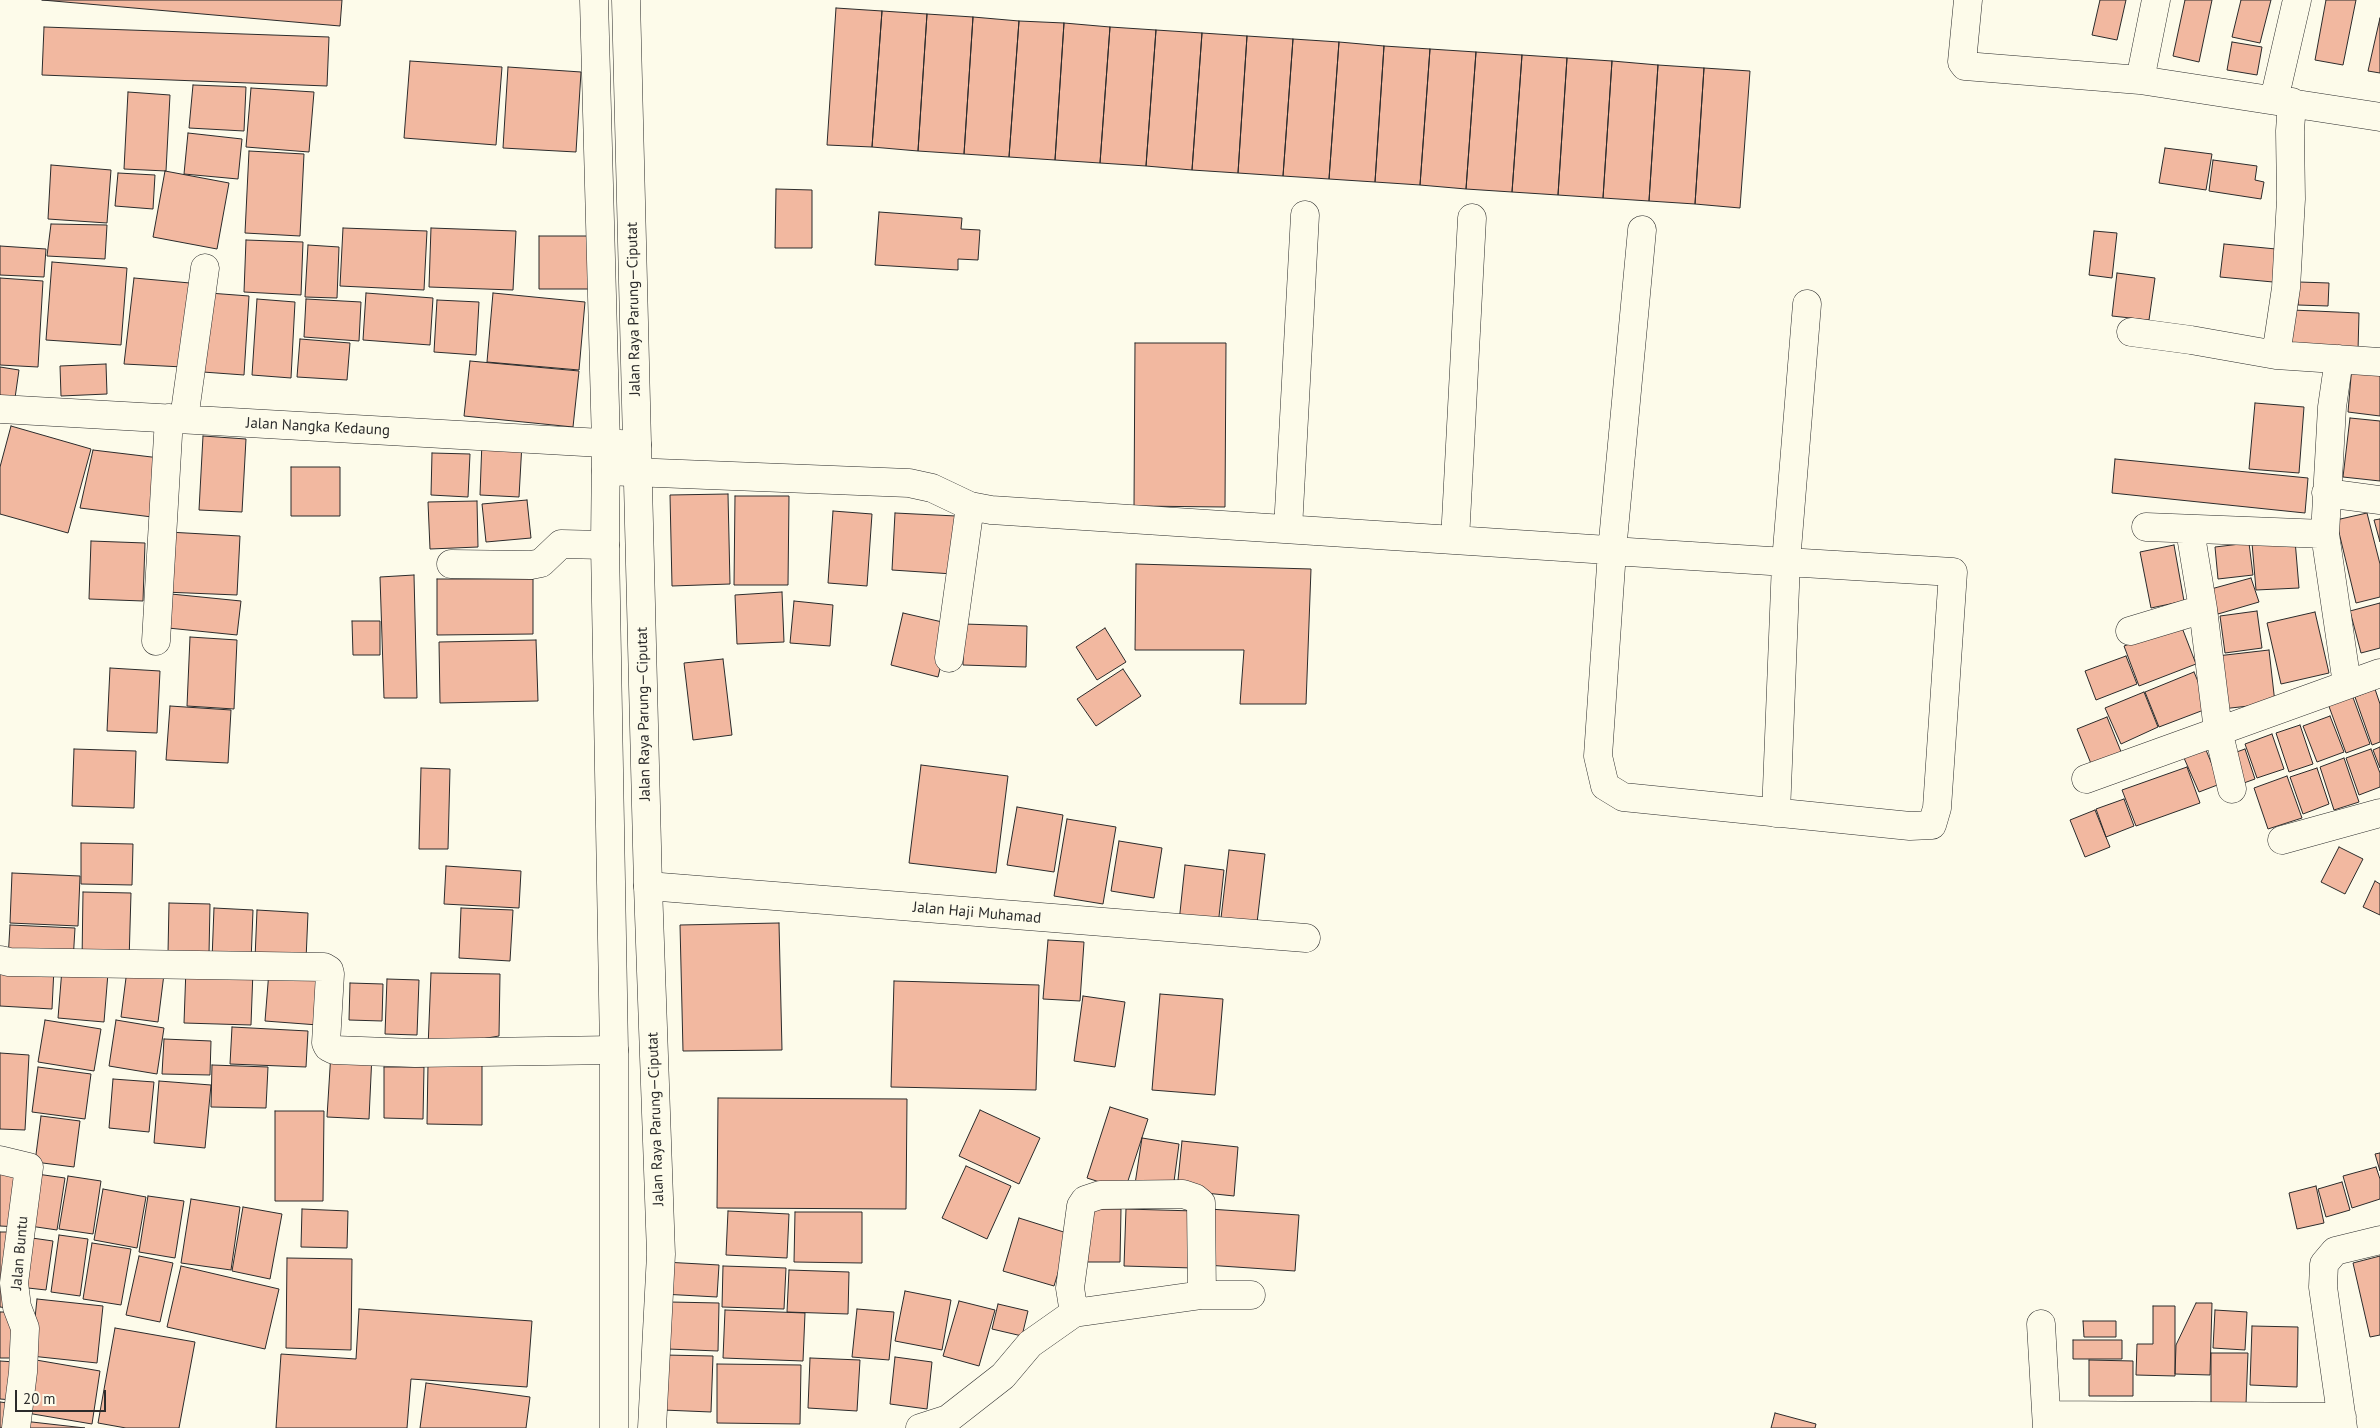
<!DOCTYPE html>
<html>
<head>
<meta charset="utf-8">
<style>
	body { margin:0 }
	#map { position:relative; width:2380px; height:1428px; overflow:hidden; background:#fdfbea; font-family:"PT Sans",sans-serif }
	canvas { display:block }
	.scale { position:absolute; left:15px; top:1390px; width:91px; height:22px; box-sizing:border-box; border:2px solid #2b2b2b; border-top:0; padding-left:6px; font-size:15px; line-height:18px; white-space:nowrap; color:#2b2b2b; -webkit-text-stroke:4px #fdfbea; paint-order:stroke }
</style>
</head>
<body>
<div id="map">
<canvas width="2380" height="1428"></canvas>
<div class="scale">20 m</div>
</div>
<script>
const c = document.querySelector('canvas').getContext('2d');
c.lineJoin = 'round';
function fill(path, color) {
  c.fillStyle = color;
  c.fill(path, 'evenodd');
}
function shape(rows) {
  const path = new Path2D();
  for (const r of rows) {
    path.moveTo(r[0], r[1]);
    for (let i = 2; i < r.length; i += 2) path.lineTo(r[i], r[i + 1]);
  }
  return path;
}
function strokePath(path, color, width, dash) {
  c.strokeStyle = color;
  c.lineWidth = width;
  c.lineCap = dash ? 'butt' : 'round';
  c.setLineDash(dash || []);
  c.stroke(path);
}
function write(font, color, halo, rows, align = 'center') {
  c.font = font + ' "PT Sans",sans-serif';
  c.lineWidth = 4;
  c.setLineDash([]);
  c.textBaseline = 'middle';
  c.strokeStyle = halo;
  c.fillStyle = color;
  for (const [text, x, y, turn = 0] of rows) {
    c.save();
    c.translate(x, y);
    c.rotate((+turn || 0) * Math.PI / 180);
    c.textAlign = isNaN(turn) ? turn : align;
    if (halo) c.strokeText(text, 0, 0);
    c.fillText(text, 0, 0);
    c.restore();
  }
}
const building = shape([
	[42,0,342,0,340,26,42,0],
	[2100,0,2126,0,2117,40,2092,35,2100,0],
	[2185,0,2212,0,2199,62,2173,56,2185,0],
	[2241,0,2271,0,2260,43,2232,37,2241,0],
	[2326,0,2356,0,2343,65,2315,60,2326,0],
	[836,8,882,11,872,147,827,145,836,8],
	[882,11,927,14,918,151,872,147,882,11],
	[927,14,973,17,964,154,918,151,927,14],
	[973,17,1019,21,1009,157,964,154,973,17],
	[2380,18,2380,73,2368,71,2380,18],
	[1019,21,1064,23,1055,160,1009,157,1019,21],
	[1064,23,1110,27,1100,163,1055,160,1064,23],
	[44,27,329,37,327,86,42,75,44,27],
	[1110,27,1156,30,1146,166,1100,163,1110,27],
	[1156,30,1202,33,1192,170,1146,166,1156,30],
	[1202,33,1247,36,1238,173,1192,170,1202,33],
	[1247,36,1293,39,1283,176,1238,173,1247,36],
	[1293,39,1339,42,1329,179,1283,176,1293,39],
	[1339,42,1384,46,1375,182,1329,179,1339,42],
	[2232,42,2262,47,2257,75,2227,70,2232,42],
	[1384,46,1430,49,1420,185,1375,182,1384,46],
	[1430,49,1476,52,1466,189,1420,185,1430,49],
	[1476,52,1522,55,1512,192,1466,189,1476,52],
	[1522,55,1567,58,1558,195,1512,192,1522,55],
	[1567,58,1612,61,1603,198,1558,195,1567,58],
	[410,61,502,67,496,145,404,138,410,61],
	[1612,61,1658,65,1649,201,1603,198,1612,61],
	[1658,65,1704,68,1695,204,1649,201,1658,65],
	[508,67,581,72,576,152,503,148,508,67],
	[1704,68,1750,71,1740,208,1695,204,1704,68],
	[193,85,246,87,244,131,189,128,193,85],
	[251,88,314,92,309,152,246,147,251,88],
	[128,92,170,95,166,171,124,169,128,92],
	[188,133,242,139,238,179,184,174,188,133],
	[2165,148,2212,154,2206,190,2159,183,2165,148],
	[249,151,304,154,300,236,245,233,249,151],
	[2213,160,2257,166,2255,180,2264,182,2261,199,2209,191,2213,160],
	[51,165,111,170,107,223,48,219,51,165],
	[165,171,229,183,217,249,153,237,165,171],
	[118,173,155,175,153,209,115,206,118,173],
	[776,189,812,190,812,248,775,248,776,189],
	[879,212,962,218,961,229,980,230,978,260,958,259,958,270,875,265,879,212],
	[51,224,107,225,105,259,47,256,51,224],
	[343,228,427,231,424,290,340,286,343,228],
	[431,228,516,231,513,290,429,287,431,228],
	[2094,231,2117,233,2112,278,2089,275,2094,231],
	[539,236,589,236,589,289,539,289,539,236],
	[246,240,303,242,301,295,244,292,246,240],
	[2224,244,2276,249,2273,282,2220,277,2224,244],
	[308,245,339,247,337,298,305,297,308,245],
	[0,246,46,249,44,277,0,275,0,246],
	[52,262,127,268,121,345,46,340,52,262],
	[2117,273,2155,278,2149,320,2112,316,2117,273],
	[0,278,43,281,38,367,0,365,0,278],
	[134,278,190,283,183,367,124,364,134,278],
	[2299,282,2329,283,2328,306,2298,305,2299,282],
	[209,293,249,296,244,375,203,372,209,293],
	[366,293,433,298,430,345,363,340,366,293],
	[493,293,585,302,579,370,487,362,493,293],
	[257,299,295,302,291,378,252,375,257,299],
	[306,299,361,302,359,341,304,337,306,299],
	[437,300,479,302,476,355,434,352,437,300],
	[2292,310,2359,313,2358,351,2290,348,2292,310],
	[300,339,350,343,347,380,297,377,300,339],
	[1135,343,1226,343,1225,507,1134,506,1135,343],
	[470,361,579,371,573,427,464,416,470,361],
	[106,364,107,394,61,396,60,366,106,364],
	[2352,365,2380,367,2380,416,2348,412,2352,365],
	[0,367,19,370,14,405,0,403,0,367],
	[2255,403,2304,407,2299,473,2249,469,2255,403],
	[2350,418,2380,421,2380,481,2343,477,2350,418],
	[11,426,91,449,68,533,0,514,0,467,11,426],
	[203,436,246,439,242,512,199,510,203,436],
	[482,441,522,443,519,497,480,495,482,441],
	[93,450,160,458,152,517,80,508,93,450],
	[432,453,470,454,468,497,431,495,432,453],
	[2115,459,2308,478,2305,513,2112,493,2115,459],
	[291,467,340,467,340,516,291,516,291,467],
	[728,494,730,584,672,586,670,495,728,494],
	[735,496,789,496,788,585,734,585,735,496],
	[527,500,531,538,486,542,482,504,527,500],
	[477,501,478,547,430,549,428,502,477,501],
	[833,511,872,514,867,586,828,583,833,511],
	[895,513,956,516,953,574,892,570,895,513],
	[2367,513,2380,564,2380,597,2356,603,2336,520,2367,513],
	[2380,519,2380,542,2374,520,2380,519],
	[168,532,240,536,237,595,164,592,168,532],
	[2295,540,2299,588,2256,590,2252,543,2295,540],
	[91,541,145,543,143,601,89,599,91,541],
	[2249,543,2253,575,2218,579,2215,547,2249,543],
	[2174,545,2184,601,2151,608,2140,552,2174,545],
	[1136,564,1311,569,1306,704,1240,704,1244,650,1135,650,1136,564],
	[414,575,417,698,384,698,380,577,414,575],
	[2251,578,2259,602,2218,614,2211,589,2251,578],
	[437,579,533,579,533,634,437,635,437,579],
	[782,592,784,642,737,644,735,595,782,592],
	[171,594,241,601,237,635,168,628,171,594],
	[794,601,833,605,830,646,790,643,794,601],
	[2380,603,2380,648,2361,653,2350,611,2380,603],
	[2257,611,2262,648,2225,653,2220,616,2257,611],
	[2315,612,2329,673,2281,684,2267,623,2315,612],
	[903,613,951,624,938,677,891,665,903,613],
	[352,621,380,621,380,655,353,655,352,621],
	[964,624,1027,626,1026,667,963,665,964,624],
	[2181,625,2196,664,2139,686,2124,646,2181,625],
	[1105,628,1126,662,1097,680,1076,647,1105,628],
	[190,637,237,640,234,709,187,706,190,637],
	[536,640,538,701,440,703,439,642,536,640],
	[2269,650,2275,703,2222,709,2217,656,2269,650],
	[2126,656,2137,684,2096,700,2085,671,2126,656],
	[723,659,732,735,693,740,684,663,723,659],
	[110,668,160,671,157,733,107,731,110,668],
	[1123,669,1141,696,1096,726,1077,699,1123,669],
	[2194,672,2209,708,2159,727,2145,692,2194,672],
	[2375,689,2380,704,2380,742,2372,745,2355,697,2375,689],
	[2144,692,2158,727,2121,744,2105,708,2144,692],
	[2351,692,2370,744,2346,753,2327,701,2351,692],
	[170,706,231,710,228,763,166,760,170,706],
	[2330,716,2344,752,2317,762,2303,726,2330,716],
	[2107,717,2124,759,2094,771,2077,729,2107,717],
	[2300,725,2313,764,2289,772,2276,733,2300,725],
	[2272,734,2284,769,2257,778,2245,744,2272,734],
	[2380,747,2380,768,2373,750,2380,747],
	[74,749,136,751,134,808,72,806,74,749],
	[2245,749,2255,779,2241,784,2231,754,2245,749],
	[2371,749,2380,773,2380,787,2359,795,2346,758,2371,749],
	[2206,750,2220,784,2199,792,2184,758,2206,750],
	[2344,758,2359,802,2334,810,2320,767,2344,758],
	[921,765,1008,776,996,873,909,863,921,765],
	[2187,767,2200,803,2136,826,2122,790,2187,767],
	[421,768,450,769,448,849,419,849,421,768],
	[2317,768,2329,804,2303,814,2290,777,2317,768],
	[2287,776,2302,818,2268,829,2254,788,2287,776],
	[2124,799,2134,826,2106,837,2096,809,2124,799],
	[1017,807,1063,815,1054,872,1007,865,1017,807],
	[2095,810,2110,847,2085,857,2070,820,2095,810],
	[1067,819,1116,827,1103,904,1054,896,1067,819],
	[1119,841,1162,848,1154,898,1111,891,1119,841],
	[81,843,133,844,132,885,81,884,81,843],
	[2339,847,2363,859,2345,894,2321,882,2339,847],
	[1229,850,1265,854,1257,923,1221,918,1229,850],
	[1185,865,1224,870,1218,926,1179,922,1185,865],
	[446,866,521,871,519,908,444,904,446,866],
	[12,873,80,876,78,926,10,923,12,873],
	[2375,881,2380,884,2380,915,2363,907,2375,881],
	[83,892,131,893,129,962,82,961,83,892],
	[169,903,210,904,209,954,168,953,169,903],
	[214,908,253,910,251,962,212,960,214,908],
	[461,908,513,910,510,961,459,958,461,908],
	[257,910,308,913,306,960,255,959,257,910],
	[779,923,782,1050,683,1051,680,925,779,923],
	[10,925,75,928,73,962,8,959,10,925],
	[1048,940,1084,942,1080,1001,1043,999,1048,940],
	[0,965,54,968,52,1009,0,1006,0,965],
	[186,968,253,970,251,1025,184,1023,186,968],
	[62,969,108,973,104,1022,58,1018,62,969],
	[127,970,164,974,158,1022,121,1017,127,970],
	[269,971,322,975,318,1025,265,1021,269,971],
	[431,973,500,974,499,1036,428,1048,431,973],
	[387,979,419,980,417,1035,385,1034,387,979],
	[894,981,1039,985,1036,1090,891,1087,894,981],
	[350,983,383,984,382,1021,349,1020,350,983],
	[1160,994,1223,999,1215,1095,1152,1090,1160,994],
	[1083,996,1125,1002,1115,1067,1074,1061,1083,996],
	[45,1020,101,1029,94,1071,38,1062,45,1020],
	[116,1020,164,1028,157,1074,109,1066,116,1020],
	[232,1027,308,1031,306,1067,230,1064,232,1027],
	[164,1039,211,1041,210,1075,162,1074,164,1039],
	[331,1052,372,1054,369,1119,327,1117,331,1052],
	[0,1053,29,1055,25,1130,0,1129,0,1053],
	[428,1064,482,1065,482,1125,427,1124,428,1064],
	[212,1065,268,1067,266,1108,211,1107,212,1065],
	[38,1067,91,1074,85,1119,32,1112,38,1067],
	[384,1067,424,1067,423,1119,384,1118,384,1067],
	[113,1079,154,1082,149,1132,109,1128,113,1079],
	[159,1081,211,1085,205,1148,154,1143,159,1081],
	[718,1098,907,1099,906,1209,717,1208,718,1098],
	[1110,1107,1148,1119,1125,1190,1087,1178,1110,1107],
	[980,1110,1040,1138,1019,1184,959,1156,980,1110],
	[275,1111,324,1111,323,1201,275,1201,275,1111],
	[41,1116,80,1121,74,1167,35,1162,41,1116],
	[1142,1138,1179,1144,1173,1189,1135,1184,1142,1138],
	[1182,1141,1238,1147,1234,1196,1177,1190,1182,1141],
	[2380,1153,2380,1171,2375,1154,2380,1153],
	[966,1166,1011,1186,987,1239,942,1218,966,1166],
	[2376,1167,2380,1179,2380,1199,2352,1208,2343,1176,2376,1167],
	[0,1173,23,1175,20,1227,0,1226,0,1173],
	[30,1173,65,1178,57,1230,23,1225,30,1173],
	[68,1176,101,1181,93,1234,59,1229,68,1176],
	[2342,1182,2350,1210,2326,1217,2318,1189,2342,1182],
	[2316,1186,2324,1223,2297,1229,2289,1193,2316,1186],
	[103,1189,146,1197,137,1248,94,1240,103,1189],
	[148,1196,184,1201,175,1258,139,1252,148,1196],
	[191,1199,240,1207,231,1270,181,1263,191,1199],
	[243,1207,282,1214,270,1279,232,1271,243,1207],
	[302,1209,348,1211,347,1248,301,1247,302,1209],
	[1082,1209,1121,1209,1120,1262,1081,1262,1082,1209],
	[1126,1209,1195,1211,1193,1268,1124,1266,1126,1209],
	[1209,1209,1299,1215,1295,1271,1206,1265,1209,1209],
	[728,1211,789,1214,787,1258,726,1255,728,1211],
	[795,1212,862,1212,862,1263,794,1262,795,1212],
	[1019,1218,1070,1234,1054,1286,1003,1271,1019,1218],
	[0,1232,12,1232,8,1308,0,1307,0,1232],
	[59,1235,88,1239,80,1296,51,1292,59,1235],
	[25,1237,53,1241,46,1290,19,1287,25,1237],
	[92,1243,131,1249,121,1305,83,1299,92,1243],
	[139,1256,173,1263,160,1322,126,1315,139,1256],
	[2380,1256,2380,1335,2370,1337,2353,1263,2380,1256],
	[287,1258,352,1259,351,1350,286,1348,287,1258],
	[664,1262,719,1265,717,1297,662,1294,664,1262],
	[181,1266,279,1289,265,1349,167,1327,181,1266],
	[723,1266,786,1268,784,1309,722,1307,723,1266],
	[789,1270,849,1272,848,1314,787,1312,789,1270],
	[905,1291,951,1300,942,1350,895,1341,905,1291],
	[37,1299,103,1306,97,1363,31,1356,37,1299],
	[959,1301,995,1310,979,1366,943,1356,959,1301],
	[670,1302,719,1303,718,1351,668,1349,670,1302],
	[2196,1303,2212,1303,2210,1375,2175,1374,2176,1345,2196,1303],
	[998,1304,1028,1311,1022,1336,992,1329,998,1304],
	[2153,1306,2175,1306,2175,1376,2136,1375,2137,1344,2153,1344,2153,1306],
	[359,1309,532,1321,527,1387,411,1379,407,1428,276,1428,281,1354,356,1359,359,1309],
	[857,1309,894,1312,889,1360,852,1357,857,1309],
	[725,1310,805,1313,803,1361,723,1358,725,1310],
	[2215,1310,2247,1312,2245,1350,2213,1348,2215,1310],
	[0,1312,18,1312,18,1358,0,1358,0,1312],
	[2083,1321,2116,1321,2116,1337,2084,1337,2083,1321],
	[2252,1326,2298,1327,2297,1387,2250,1385,2252,1326],
	[115,1328,195,1342,179,1428,126,1428,98,1423,115,1328],
	[2073,1340,2122,1340,2122,1359,2073,1359,2073,1340],
	[2211,1353,2248,1353,2246,1404,2211,1403,2211,1353],
	[664,1355,713,1356,711,1412,663,1410,664,1355],
	[895,1357,932,1362,927,1409,890,1404,895,1357],
	[810,1358,860,1360,857,1411,808,1408,810,1358],
	[36,1360,100,1371,92,1424,27,1413,36,1360],
	[2089,1360,2133,1361,2133,1396,2089,1396,2089,1360],
	[0,1361,15,1362,13,1400,0,1399,0,1361],
	[717,1364,801,1365,800,1424,717,1423,717,1364],
	[426,1383,530,1397,526,1428,420,1428,426,1383],
	[0,1402,15,1404,12,1428,0,1428,0,1402],
	[1775,1413,1816,1424,1815,1428,1771,1428,1775,1413],
	[23,1421,85,1428,22,1428,23,1421]
]);
fill(building, '#f2b8a0');
strokePath(building, '#2b2b2b', 1);
const street = shape([
	[1968,0,1962,62,1965,66,2140,80,2380,117],
	[2140,80,2156,0],
	[2274,100,2297,0],
	[2292,102,2290,131,2291,199,2286,288,2276,355,2380,362],
	[2131,332,2191,340,2276,355],
	[2339,359,2332,407,2325,534,2347,684],
	[0,409,637,445],
	[184,419,205,268],
	[606,471,909,483,932,488,970,506,991,510,1608,550,1612,551,1786,562,1953,572,1937,808,1932,825,1910,826,1623,797,1605,786,1598,756,1612,551,1642,230],
	[2326,493,2380,500],
	[2146,527,2325,534],
	[1288,529,1305,215],
	[2190,530,2203,609,2218,730,2232,789],
	[1455,540,1472,218],
	[451,564,531,565,541,563,561,544,605,545],
	[2130,631,2203,609],
	[156,641,169,418],
	[949,658,970,506],
	[2086,779,2380,673],
	[1776,813,1786,562,1807,304],
	[2282,840,2380,813],
	[648,886,1306,938],
	[0,960,9,962,324,967,329,970,330,974,326,1043,328,1047,334,1050,415,1053,614,1050],
	[0,1160,29,1167,14,1283,17,1307,25,1328,23,1372,16,1428],
	[1074,1313,1070,1288,1081,1206,1085,1200,1100,1195,1183,1194,1195,1198,1201,1203,1202,1295],
	[2041,1324,2047,1428],
	[2047,1415,2342,1417],
	[920,1428,948,1419,1003,1376,1030,1344,1074,1313,1202,1295,1251,1295],
	[2343,1428,2323,1287,2324,1264,2335,1251,2380,1240]
]);
const highway = shape([
	[594,0,606,444,605,545,614,1050,614,1428],
	[626,0,648,886,661,1254,652,1428]
]);
strokePath(street, '#2b2b2b', 29);
strokePath(highway, '#2b2b2b', 29);
strokePath(street, '#fdfbea', 28);
strokePath(highway, '#fdfbea', 28);
write('15px', '#2b2b2b', '#fdfbea', [
	["Jalan Raya Parung—Ciputat",634,309,-91],
	["Jalan Nangka Kedaung",318,427,3],
	["Jalan Raya Parung—Ciputat",644,714,-91],
	["Jalan Haji Muhamad",977,913,5],
	["Jalan Raya Parung—Ciputat",656,1119,-92],
	["Jalan Buntu",20,1253,-85]
]);
</script>
</body>
</html>
